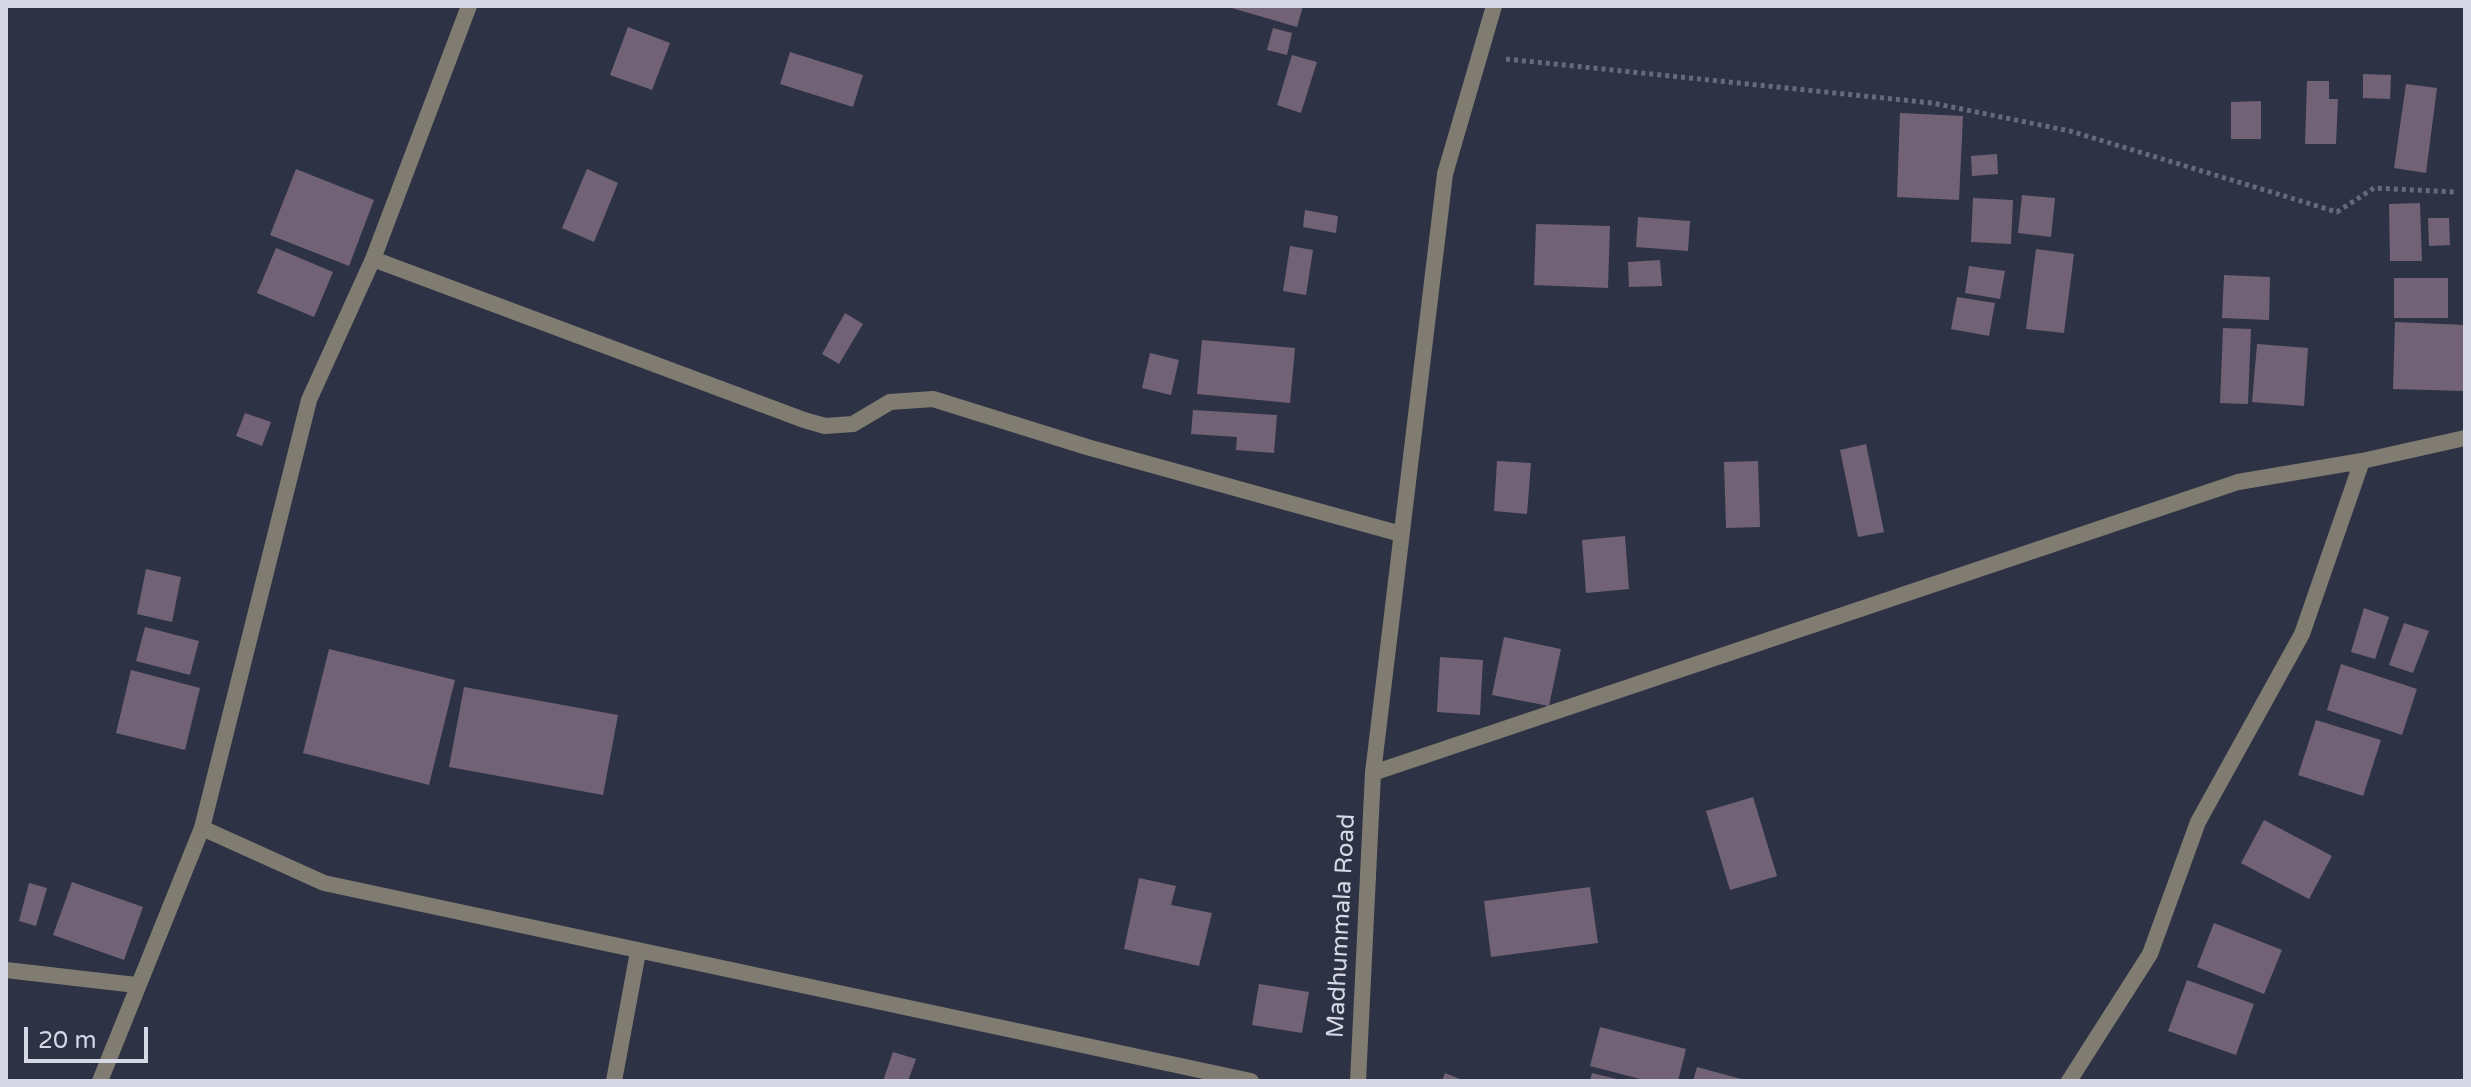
<!DOCTYPE html>
<html>
<head>
<meta charset="utf-8">
<style>
	body { margin:0 }
	#map { position:relative; width:2471px; height:1087px; overflow:hidden; background:#2e3245; font-family:"Varela Round",sans-serif }
	canvas { display:block }
	.frame { position:absolute; inset:0; border:8px solid #d6d9e5; pointer-events:none }
	.scale { position:absolute; left:24px; top:1027px; width:124px; height:36px; box-sizing:border-box; border:4px solid #d6d9e5; border-top:0; padding-left:10px; font-size:24px; line-height:28px; white-space:nowrap; color:#d6d9e5; -webkit-text-stroke:6px #2e3245; paint-order:stroke }
</style>
</head>
<body>
<div id="map">
<canvas width="2471" height="1087"></canvas>
<div class="frame"></div>
<div class="scale">20 m</div>
</div>
<script>
const c = document.querySelector('canvas').getContext('2d');
c.lineJoin = 'round';
function fill(path, color) {
  c.fillStyle = color;
  c.fill(path, 'evenodd');
}
function shape(rows) {
  const path = new Path2D();
  for (const r of rows) {
    path.moveTo(r[0], r[1]);
    for (let i = 2; i < r.length; i += 2) path.lineTo(r[i], r[i + 1]);
  }
  return path;
}
function strokePath(path, color, width, dash) {
  c.strokeStyle = color;
  c.lineWidth = width;
  c.lineCap = dash ? 'butt' : 'round';
  c.setLineDash(dash || []);
  c.stroke(path);
}
function write(font, color, halo, rows, align = 'center') {
  c.font = font + ' "Varela Round",sans-serif';
  c.lineWidth = 6;
  c.setLineDash([]);
  c.textBaseline = 'middle';
  c.strokeStyle = halo;
  c.fillStyle = color;
  for (const [text, x, y, turn = 0] of rows) {
    c.save();
    c.translate(x, y);
    c.rotate((+turn || 0) * Math.PI / 180);
    c.textAlign = isNaN(turn) ? turn : align;
    if (halo) c.strokeText(text, 0, 0);
    c.fillText(text, 0, 0);
    c.restore();
  }
}
fill(shape([
	[1225,6,1303,6,1297,27],
	[628,27,670,43,652,90,610,75],
	[1273,28,1292,33,1287,55,1267,50],
	[790,52,863,75,853,107,780,84],
	[1292,55,1317,62,1301,113,1277,105],
	[2363,74,2391,75,2390,99,2363,98],
	[2307,81,2329,81,2329,99,2338,99,2336,144,2305,144],
	[2406,84,2437,88,2426,173,2394,168],
	[2261,101,2261,139,2231,139,2231,102],
	[1900,113,1963,116,1959,200,1897,197],
	[1997,154,1998,174,1972,176,1971,156],
	[296,169,374,200,349,266,270,235],
	[587,169,618,183,594,242,562,228],
	[2022,195,2055,198,2051,237,2018,233],
	[1973,198,2013,200,2011,244,1971,242],
	[2420,203,2422,261,2390,261,2389,204],
	[1305,210,1338,216,1336,233,1303,227],
	[1638,217,1690,221,1688,251,1636,247],
	[2428,218,2449,218,2450,245,2429,246],
	[1536,224,1610,226,1608,288,1534,285],
	[1290,246,1313,250,1306,295,1283,291],
	[276,248,333,272,314,317,257,293],
	[2036,249,2074,254,2064,333,2026,329],
	[1660,260,1662,286,1629,287,1628,262],
	[1969,266,2005,271,2000,299,1965,293],
	[2224,275,2270,277,2269,320,2222,318],
	[2394,278,2448,278,2448,318,2394,318],
	[1957,297,1995,303,1989,336,1951,329],
	[845,313,863,324,839,364,822,354],
	[2395,322,2465,325,2465,391,2393,389],
	[2223,328,2251,329,2248,404,2220,403],
	[1202,340,1295,348,1290,403,1197,394],
	[2257,344,2308,348,2304,406,2252,402],
	[1150,353,1179,360,1171,395,1142,388],
	[1193,410,1277,415,1274,453,1236,450,1237,437,1191,434],
	[245,413,271,422,262,446,236,436],
	[1866,444,1884,532,1858,537,1840,450],
	[1497,461,1531,463,1527,514,1494,511],
	[1758,461,1760,527,1726,528,1724,462],
	[1625,536,1629,589,1586,593,1582,540],
	[146,569,181,577,172,622,137,614],
	[2364,608,2389,617,2375,659,2351,652],
	[2404,623,2429,631,2413,673,2389,665],
	[145,627,199,641,190,675,136,661],
	[1504,637,1561,649,1549,706,1492,695],
	[329,649,455,680,429,785,303,753],
	[1440,657,1483,660,1480,715,1437,712],
	[2341,664,2417,689,2402,735,2327,710],
	[131,670,200,688,185,750,116,733],
	[464,687,618,715,603,795,449,767],
	[2316,720,2381,740,2363,796,2298,775],
	[1753,797,1777,876,1730,890,1706,811],
	[2264,820,2332,856,2309,899,2241,863],
	[1139,878,1176,886,1171,905,1212,913,1199,966,1124,949],
	[72,882,143,907,124,960,53,935],
	[29,883,47,888,36,926,19,921],
	[1590,887,1598,943,1491,957,1484,901],
	[2214,923,2282,950,2264,994,2197,967],
	[2187,980,2254,1004,2236,1055,2168,1031],
	[1259,984,1309,992,1302,1033,1252,1025],
	[1600,1027,1686,1049,1678,1081,1648,1081,1590,1066],
	[893,1052,916,1059,908,1081,883,1081],
	[1697,1067,1745,1080,1745,1081,1693,1081],
	[1445,1073,1465,1081,1442,1081],
	[1592,1073,1621,1080,1621,1081,1590,1081]
]), '#726276');
strokePath(shape([
	[1506,59,1932,103,2070,131,2337,212,2374,188,2456,192]
]), '#676a7b', 5, [4, 4]);
strokePath(shape([
	[373,259,804,420,825,426,853,424,890,402,933,399,1087,447,1401,534],
	[1373,773,2238,482,2362,461,2465,438],
	[202,828,324,883,1251,1081],
	[6,970,136,985],
	[100,1081,202,828,309,400,373,259,469,6],
	[614,1081,638,952],
	[2069,1081,2150,954,2198,822,2302,634,2362,461]
]), '#817c72', 16);
strokePath(shape([
	[1358,1081,1373,773,1445,174,1494,6]
]), '#817c72', 16);
write('24px', '#d6d9e5', '#2e3245', [
	["Madhummala Road",1342,926,-87]
]);
</script>
</body>
</html>
